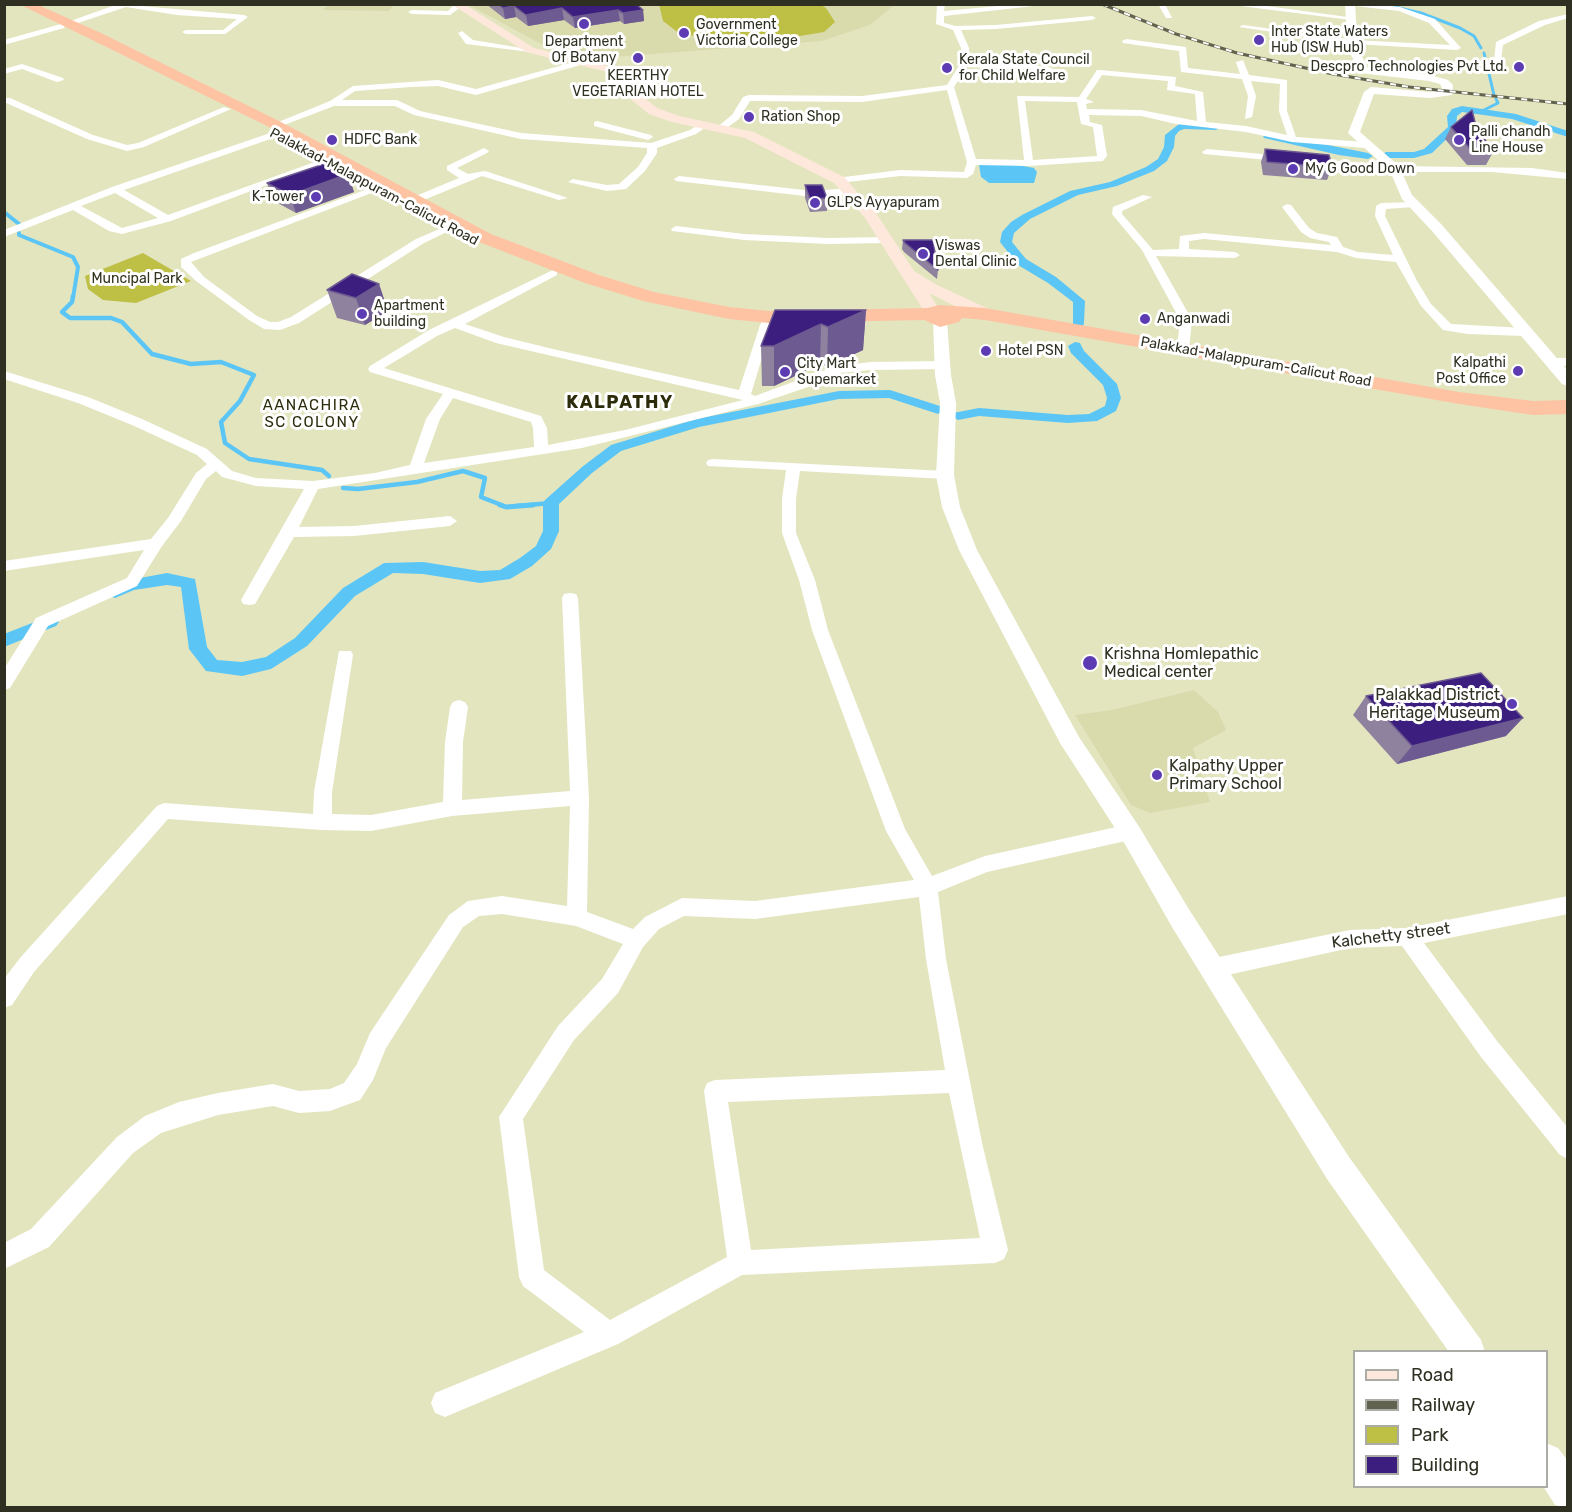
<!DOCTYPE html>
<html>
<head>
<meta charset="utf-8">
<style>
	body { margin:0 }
	#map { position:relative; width:1572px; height:1512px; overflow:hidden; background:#e3e5bf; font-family:Rubik,sans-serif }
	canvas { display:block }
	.frame { position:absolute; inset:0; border:6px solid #2f3021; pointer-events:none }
	.legend { position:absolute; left:1353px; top:1350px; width:195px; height:138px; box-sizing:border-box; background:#fff; border:2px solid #acaca6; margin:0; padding:8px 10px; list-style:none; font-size:18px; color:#2f3021 }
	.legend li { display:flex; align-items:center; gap:12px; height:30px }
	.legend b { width:30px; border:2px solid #acaca6 }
</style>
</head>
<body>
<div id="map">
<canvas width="1572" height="1512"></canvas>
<div class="frame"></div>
<ul class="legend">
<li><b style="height:8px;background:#fee8dc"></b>Road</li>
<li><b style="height:8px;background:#62634e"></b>Railway</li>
<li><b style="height:16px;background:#bebf45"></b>Park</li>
<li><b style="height:16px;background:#3b1e7d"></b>Building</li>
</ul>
</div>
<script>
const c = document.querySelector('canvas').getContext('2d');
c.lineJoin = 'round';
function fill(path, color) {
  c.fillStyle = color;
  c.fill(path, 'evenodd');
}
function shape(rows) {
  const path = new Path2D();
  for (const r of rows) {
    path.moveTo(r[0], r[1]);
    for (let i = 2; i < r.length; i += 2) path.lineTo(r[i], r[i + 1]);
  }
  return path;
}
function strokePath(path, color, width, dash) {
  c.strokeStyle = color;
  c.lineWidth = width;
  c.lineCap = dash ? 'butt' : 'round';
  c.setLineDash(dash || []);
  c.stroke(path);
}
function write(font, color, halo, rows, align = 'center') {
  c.font = font + ' Rubik,sans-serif';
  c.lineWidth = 6;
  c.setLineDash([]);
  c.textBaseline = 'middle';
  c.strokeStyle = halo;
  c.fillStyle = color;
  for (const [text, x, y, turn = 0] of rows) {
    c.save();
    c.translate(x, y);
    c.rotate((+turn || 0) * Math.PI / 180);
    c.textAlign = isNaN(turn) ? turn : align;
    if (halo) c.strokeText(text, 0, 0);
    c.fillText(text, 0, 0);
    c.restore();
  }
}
fill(shape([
	[328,5,328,4,394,5,389,11,323,10],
	[469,5,894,5,870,25,822,41,601,58,554,51],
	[1194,690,1218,712,1226,730,1193,748,1210,802,1150,813,1131,805,1075,715,1112,710]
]), '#d9dbad');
fill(shape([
	[659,4,821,5,826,8,835,22,824,32,794,37,771,40,719,39,680,34,663,21],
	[143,253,191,281,136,303,103,300,88,289,85,276]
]), '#bebf45');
fill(shape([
	[979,165,1018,165,1034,168,1037,172,1034,183,989,183,981,177]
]), '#5bc6f5');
strokePath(shape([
	[1395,7,1421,13,1460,28,1474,36,1481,48],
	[1484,53,1494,95],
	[1484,110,1498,103,1496,99]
]), '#5bc6f5', 3);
strokePath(shape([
	[4,212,19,224],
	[19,233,19,235,73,257,78,267,73,298]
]), '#5bc6f5', 4);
strokePath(shape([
	[73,296,72,302,62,312,70,318,111,318,122,322,152,354,191,364,221,362,254,375,240,401,221,422,225,443,249,459,322,470,329,476],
	[343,488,358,489,417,482,463,471,485,478,481,497,504,506],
	[516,506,551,503]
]), '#5bc6f5', 4.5);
strokePath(shape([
	[500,505,506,507,533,505]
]), '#5bc6f5', 5);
fill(shape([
	[1462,106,1516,114,1568,131,1568,137,1512,119,1462,112,1457,116,1456,130,1432,153,1414,158,1386,158,1381,155,1386,152,1414,152,1424,149,1448,127,1447,116,1452,109,1462,106],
	[1179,124,1216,124,1221,127,1216,130,1184,129,1179,131,1175,136,1174,147,1167,161,1154,171,1117,186,1078,195,1030,219,1014,233,1012,242,1026,259,1056,277,1085,301,1084,323,1083,326,1073,326,1073,302,1048,283,1018,265,1000,242,1002,232,1011,222,1022,215,1070,191,1110,182,1146,167,1158,159,1164,147,1165,135,1179,124],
	[1268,133,1368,153,1373,156,1368,159,1339,155,1264,138,1263,136,1268,133],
	[1075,342,1080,343,1084,351,1117,384,1121,398,1116,411,1097,421,1068,423,979,416,958,420,951,416,953,413,979,408,1068,415,1089,414,1105,406,1107,398,1103,385,1071,353,1068,346,1075,342],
	[890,390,943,407,945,410,938,414,889,398,839,399,699,427,621,451,592,473,559,504,559,531,551,549,532,566,510,579,480,583,423,574,393,573,355,596,307,646,271,669,242,676,206,671,189,649,181,587,167,585,134,590,115,598,109,596,107,592,109,588,124,581,167,573,195,579,207,647,217,660,242,662,266,657,295,638,343,588,384,563,423,562,480,571,500,570,520,558,536,546,543,531,543,503,545,500,582,467,611,445,696,419,839,391,890,390],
	[50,616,56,618,59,622,56,626,4,647,4,634,50,616]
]), '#5bc6f5');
fill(shape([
	[118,4,244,15,248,17,225,34,186,34,182,32,186,30,223,30,237,19,177,15,126,7,72,25,65,23,118,4],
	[455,4,462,6,450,15,412,14,408,12,412,10,448,11,455,4],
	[937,4,945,4,944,11,1020,4,1052,4,944,16,944,23,956,26,996,25,1092,16,1096,18,1092,20,996,29,961,30,969,48,968,62,1049,67,1053,69,1049,71,967,67,954,87,976,159,1024,160,1017,96,1079,97,1097,70,1100,70,1176,77,1175,86,1203,92,1206,122,1246,126,1287,135,1279,111,1280,84,1251,81,1256,96,1252,117,1245,119,1248,96,1242,79,1181,72,1179,51,1123,43,1122,41,1126,39,1186,47,1188,68,1240,74,1236,62,1243,60,1249,75,1287,80,1287,111,1296,137,1365,142,1370,145,1365,148,1292,142,1246,132,1176,124,1141,116,1089,115,1090,122,1102,125,1107,156,1103,161,1029,166,976,165,973,174,967,178,900,176,839,183,834,180,836,178,900,170,964,172,967,162,947,90,862,102,750,101,739,119,724,130,716,128,732,115,743,97,749,95,862,96,947,85,960,64,961,48,953,30,936,24,937,4],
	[1102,75,1168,81,1167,90,1195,94,1197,121,1141,110,1087,109,1086,104,1094,102,1086,99,1102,75],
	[1025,101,1077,102,1081,124,1093,127,1097,156,1033,160,1025,101],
	[1158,4,1165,4,1172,18,1166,18,1158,4],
	[1225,4,1252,4,1355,18,1351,20,1225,4],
	[1371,4,1400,7,1435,19,1461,48,1457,50,1354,44,1239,27,1243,25,1354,40,1450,45,1429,23,1399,11,1346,5,1371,4],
	[1568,14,1568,18,1545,25,1503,45,1500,69,1493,71,1496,42,1539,21,1568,14],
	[61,24,65,26,64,28,4,45,4,40,61,24],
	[462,31,473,40,534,50,530,52,466,44,458,33,462,31],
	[581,60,585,62,584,64,476,95,438,86,411,87,355,91,342,100,397,100,420,111,521,133,651,143,690,130,701,123,709,125,696,134,657,148,657,153,645,171,626,189,607,191,568,182,573,179,607,185,619,184,638,167,647,153,647,148,521,139,414,115,395,106,334,106,279,127,271,125,330,101,353,86,438,80,476,89,581,60],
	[22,64,63,78,64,80,57,82,22,69,4,74,4,69,22,64],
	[4,98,10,98,93,135,127,145,138,143,224,107,231,109,144,147,127,151,87,139,4,102,4,98],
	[597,121,651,135,653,137,648,140,594,126,594,122,597,121],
	[276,131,281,134,279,136,124,190,168,215,323,159,331,161,171,221,122,234,109,231,73,210,4,237,4,230,112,187,276,131],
	[115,193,158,218,122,228,81,206,115,193],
	[484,148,489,151,487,153,457,168,468,174,485,171,568,198,559,200,482,176,419,202,411,202,411,198,459,178,447,170,447,166,484,148],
	[1207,149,1395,166,1532,168,1568,173,1568,179,1492,172,1395,172,1204,154,1202,152,1207,149],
	[679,176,813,191,850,188,855,191,850,194,813,197,676,181,674,179,679,176],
	[373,187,382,189,191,262,204,277,257,316,270,322,278,322,291,317,416,239,444,227,453,229,424,243,299,323,280,330,264,329,249,320,196,281,181,267,181,259,194,253,373,187],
	[1143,195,1152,197,1122,211,1122,214,1153,250,1179,249,1180,236,1204,233,1331,245,1329,242,1310,238,1301,232,1282,207,1287,204,1291,205,1309,228,1317,233,1337,237,1343,247,1358,252,1393,255,1375,216,1376,206,1381,203,1418,202,1418,206,1414,207,1386,209,1385,216,1417,281,1431,304,1451,324,1524,328,1530,332,1524,336,1468,334,1443,330,1421,306,1396,262,1356,258,1337,252,1204,239,1189,241,1189,249,1235,252,1240,255,1235,258,1156,256,1192,320,1189,349,1183,353,1179,352,1177,349,1180,320,1142,250,1112,214,1113,207,1143,195],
	[676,226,744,234,828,238,886,237,891,240,886,243,828,244,744,240,672,231,671,229,676,226],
	[553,270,557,271,557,275,465,324,504,337,557,350,739,390,760,325,762,322,770,322,772,325,751,394,755,396,836,366,871,362,942,361,948,365,942,369,871,370,839,373,814,385,758,404,582,448,318,489,299,527,354,526,450,516,457,521,450,526,354,536,294,537,255,604,249,605,243,604,241,600,304,489,256,486,222,477,216,471,206,479,181,521,162,546,137,586,48,626,10,688,4,690,4,669,36,618,127,578,144,550,4,571,4,561,151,539,168,518,196,473,207,464,197,455,132,425,78,403,4,379,4,371,88,397,142,419,207,449,232,471,256,478,313,481,375,473,410,465,426,419,443,394,370,372,368,369,370,366,429,330,553,270],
	[455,328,496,343,743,400,625,430,548,445,547,428,541,416,384,368,437,336,455,328],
	[453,398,531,422,533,428,534,447,424,463,440,419,453,398],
	[1553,358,1568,358,1568,366,1549,365,1547,362,1553,358],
	[713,459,945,471,952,475,945,479,800,471,796,499,796,533,815,580,828,630,905,829,932,876,985,856,1130,824,1137,826,1140,832,1137,838,1130,840,987,872,938,892,946,959,982,1143,1008,1250,1004,1259,995,1263,742,1275,618,1344,445,1417,435,1413,431,1403,435,1393,584,1332,523,1286,519,1277,499,1117,558,1026,602,979,623,944,576,926,502,914,479,916,463,927,386,1048,373,1080,360,1100,330,1111,299,1113,273,1106,218,1115,161,1133,133,1153,49,1247,4,1269,4,1243,31,1229,117,1137,145,1116,179,1102,218,1093,273,1084,299,1091,330,1089,344,1083,357,1064,370,1033,449,915,468,901,502,896,567,906,570,806,452,816,371,831,322,830,168,819,34,972,12,1005,4,1008,4,979,20,958,157,806,164,803,313,814,314,792,339,651,351,651,353,655,332,792,332,814,371,815,443,802,445,742,450,707,453,702,459,700,465,702,468,707,463,742,462,800,570,791,562,598,564,594,570,593,576,594,578,598,589,798,587,912,633,929,645,917,682,898,755,901,914,880,886,831,812,630,799,580,782,533,782,499,786,470,708,466,706,463,708,460,713,459],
	[919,897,926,959,945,1070,715,1080,707,1083,704,1091,727,1257,610,1320,544,1270,523,1119,574,1040,618,993,643,947,659,929,684,916,755,919,919,897],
	[949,1093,980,1238,751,1250,728,1102,949,1093],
	[1568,896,1568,914,1424,943,1497,1041,1568,1128,1568,1159,1560,1155,1481,1057,1402,946,1350,948,1214,978,1207,975,1203,968,1207,961,1214,958,1350,930,1407,928,1568,896]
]), '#fff');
fill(shape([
	[1345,4,1355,4,1358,49,1368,68,1430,75,1448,80,1453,85,1452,95,1430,98,1374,94,1360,132,1399,166,1412,195,1442,225,1568,371,1568,386,1562,384,1432,231,1402,199,1390,171,1348,133,1364,92,1371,87,1430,92,1443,90,1440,84,1429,81,1360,73,1348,49,1345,4],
	[940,317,947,321,951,375,956,403,954,475,960,507,977,550,1079,737,1138,825,1190,911,1349,1157,1481,1340,1485,1352,1449,1352,1327,1179,1172,927,1122,839,1060,743,959,550,942,507,936,475,940,403,935,375,933,321,940,317],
	[1546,1443,1558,1448,1568,1461,1568,1508,1555,1505,1543,1486,1546,1486,1546,1443]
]), '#fff');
fill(shape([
	[451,4,464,4,534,48,612,67,624,74,636,91,657,108,679,116,754,132,844,177,876,213,914,271,937,285,991,310,993,314,991,318,979,318,929,293,941,312,939,316,927,316,865,218,834,183,745,138,672,122,649,114,628,97,616,80,604,71,526,52,451,4]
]), '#fee8dc');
fill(shape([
	[19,4,36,4,101,33,281,122,491,234,599,275,654,292,729,307,769,311,928,308,939,305,985,308,1459,392,1533,401,1568,400,1568,414,1533,415,1459,404,985,320,962,318,959,322,940,327,924,320,769,323,729,319,643,301,585,283,479,242,271,128,19,4]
]), '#fec3a3');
const rail = shape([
	[1102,4,1176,34,1237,53,1333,74,1409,87,1568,104]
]);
strokePath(rail, '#62634e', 3);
strokePath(rail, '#fff', 2, [6]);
fill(shape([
	[486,4,636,4,643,10,644,21,624,24,620,21,575,28,564,20,528,26,516,17,505,19],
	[1476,126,1493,152,1486,165,1467,165,1445,139,1451,127],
	[1265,149,1332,167,1327,180,1263,175,1261,162],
	[348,174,354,192,296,213,274,201,267,183],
	[805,185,827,198,827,211,810,212,805,198],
	[903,240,938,270,937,279,904,252,902,249],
	[379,284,388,311,365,325,337,318,327,290],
	[775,310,866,310,863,350,827,367,820,364,774,386,762,386,761,346],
	[1366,696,1506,736,1397,764,1353,715]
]), '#8f829e');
fill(shape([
	[514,6,516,17,505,19,503,8],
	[562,8,564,20,528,26,526,15],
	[618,10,620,21,575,28,573,17],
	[643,10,644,21,624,24,623,13],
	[348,174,354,192,296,213,290,195],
	[379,284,388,311,365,325,356,298],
	[866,310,863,350,827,367,828,327],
	[821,324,820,364,774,386,774,346],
	[1523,718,1506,736,1397,764,1412,746]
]), '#6d5a91');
const building = shape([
	[498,4,636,4,643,10,623,13,618,10,573,17,562,8,526,15,514,6,503,8,498,4],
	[1472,110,1476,126,1493,152,1473,152,1451,127,1472,110],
	[1265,149,1329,155,1332,167,1267,162,1265,149],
	[327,163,348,174,290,195,267,183,327,163],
	[805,185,822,185,827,198,810,199,805,185],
	[903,240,933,240,938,270,905,243,903,240],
	[352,274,379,284,356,298,327,290,352,274],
	[775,310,866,310,828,327,821,324,774,346,761,346,775,310],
	[1481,673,1523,718,1412,746,1366,696,1481,673]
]);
fill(building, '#3b1e7d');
strokePath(building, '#6d5a91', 1.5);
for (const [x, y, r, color] of [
	[584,24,6,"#5c3bb3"],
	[684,33,6,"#5c3bb3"],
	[1259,40,6,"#5c3bb3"],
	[638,58,6,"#5c3bb3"],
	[1519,67,6,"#5c3bb3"],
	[947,68,6,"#5c3bb3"],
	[749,117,6,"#5c3bb3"],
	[332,140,6,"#5c3bb3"],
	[1459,140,6,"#5c3bb3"],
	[1293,169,6,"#5c3bb3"],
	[316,197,6,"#5c3bb3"],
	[815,203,6,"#5c3bb3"],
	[923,254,6,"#5c3bb3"],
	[362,314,6,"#5c3bb3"],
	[1145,319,6,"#5c3bb3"],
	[986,351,6,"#5c3bb3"],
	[1518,371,6,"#5c3bb3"],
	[785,372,6,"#5c3bb3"],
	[1090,663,8,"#5c3bb3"],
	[1512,704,6,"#5c3bb3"],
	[1157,775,6,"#5c3bb3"]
]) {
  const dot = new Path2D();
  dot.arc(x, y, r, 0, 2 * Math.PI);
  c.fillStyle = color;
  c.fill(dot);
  strokePath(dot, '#fff', 2);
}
write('14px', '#2f3021', '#fff', [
	["Government",696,25],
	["Victoria College",696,41],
	["Inter State Waters",1271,32],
	["Hub (ISW Hub)",1271,48],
	["Department",584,42,"center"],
	["Of Botany",584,58,"center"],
	["Kerala State Council",959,60],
	["for Child Welfare",959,76],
	["Descpro Technologies Pvt Ltd.",1507,67,"right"],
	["KEERTHY",638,76,"center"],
	["VEGETARIAN HOTEL",638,92,"center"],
	["Ration Shop",761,117],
	["Palli chandh",1471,132],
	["Line House",1471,148],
	["HDFC Bank",344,140],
	["My G Good Down",1305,169],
	["K-Tower",304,197,"right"],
	["GLPS Ayyapuram",827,203],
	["Viswas",935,246],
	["Dental Clinic",935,262],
	["Apartment",374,306],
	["building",374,322],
	["Anganwadi",1157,319],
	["Hotel PSN",998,351],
	["Kalpathi",1506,363,"right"],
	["Post Office",1506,379,"right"],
	["City Mart",797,364],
	["Supemarket",797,380]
], 'left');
write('14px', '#2f3021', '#fff', [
	["Palakkad-Malappuram-Calicut Road",374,187,28],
	["Palakkad-Malappuram-Calicut Road",1256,362,10]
]);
write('14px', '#31311c', '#fff', [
	["Muncipal Park",137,279]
]);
c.letterSpacing = '1.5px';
write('15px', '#2c2c0b', '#fff', [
	["AANACHIRA",312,406],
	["SC COLONY",312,423]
]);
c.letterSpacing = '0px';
write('16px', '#2f3021', '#fff', [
	["Krishna Homlepathic",1104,654],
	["Medical center",1104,672],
	["Palakkad District",1500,695,"right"],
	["Heritage Museum",1500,713,"right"],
	["Kalpathy Upper",1169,766],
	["Primary School",1169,784]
], 'left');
write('16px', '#2f3021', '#fff', [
	["Kalchetty street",1391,936,-7]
]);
c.letterSpacing = '1.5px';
write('bold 18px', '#2c2c0b', '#fff', [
	["KALPATHY",620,403]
]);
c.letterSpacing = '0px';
</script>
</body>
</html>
